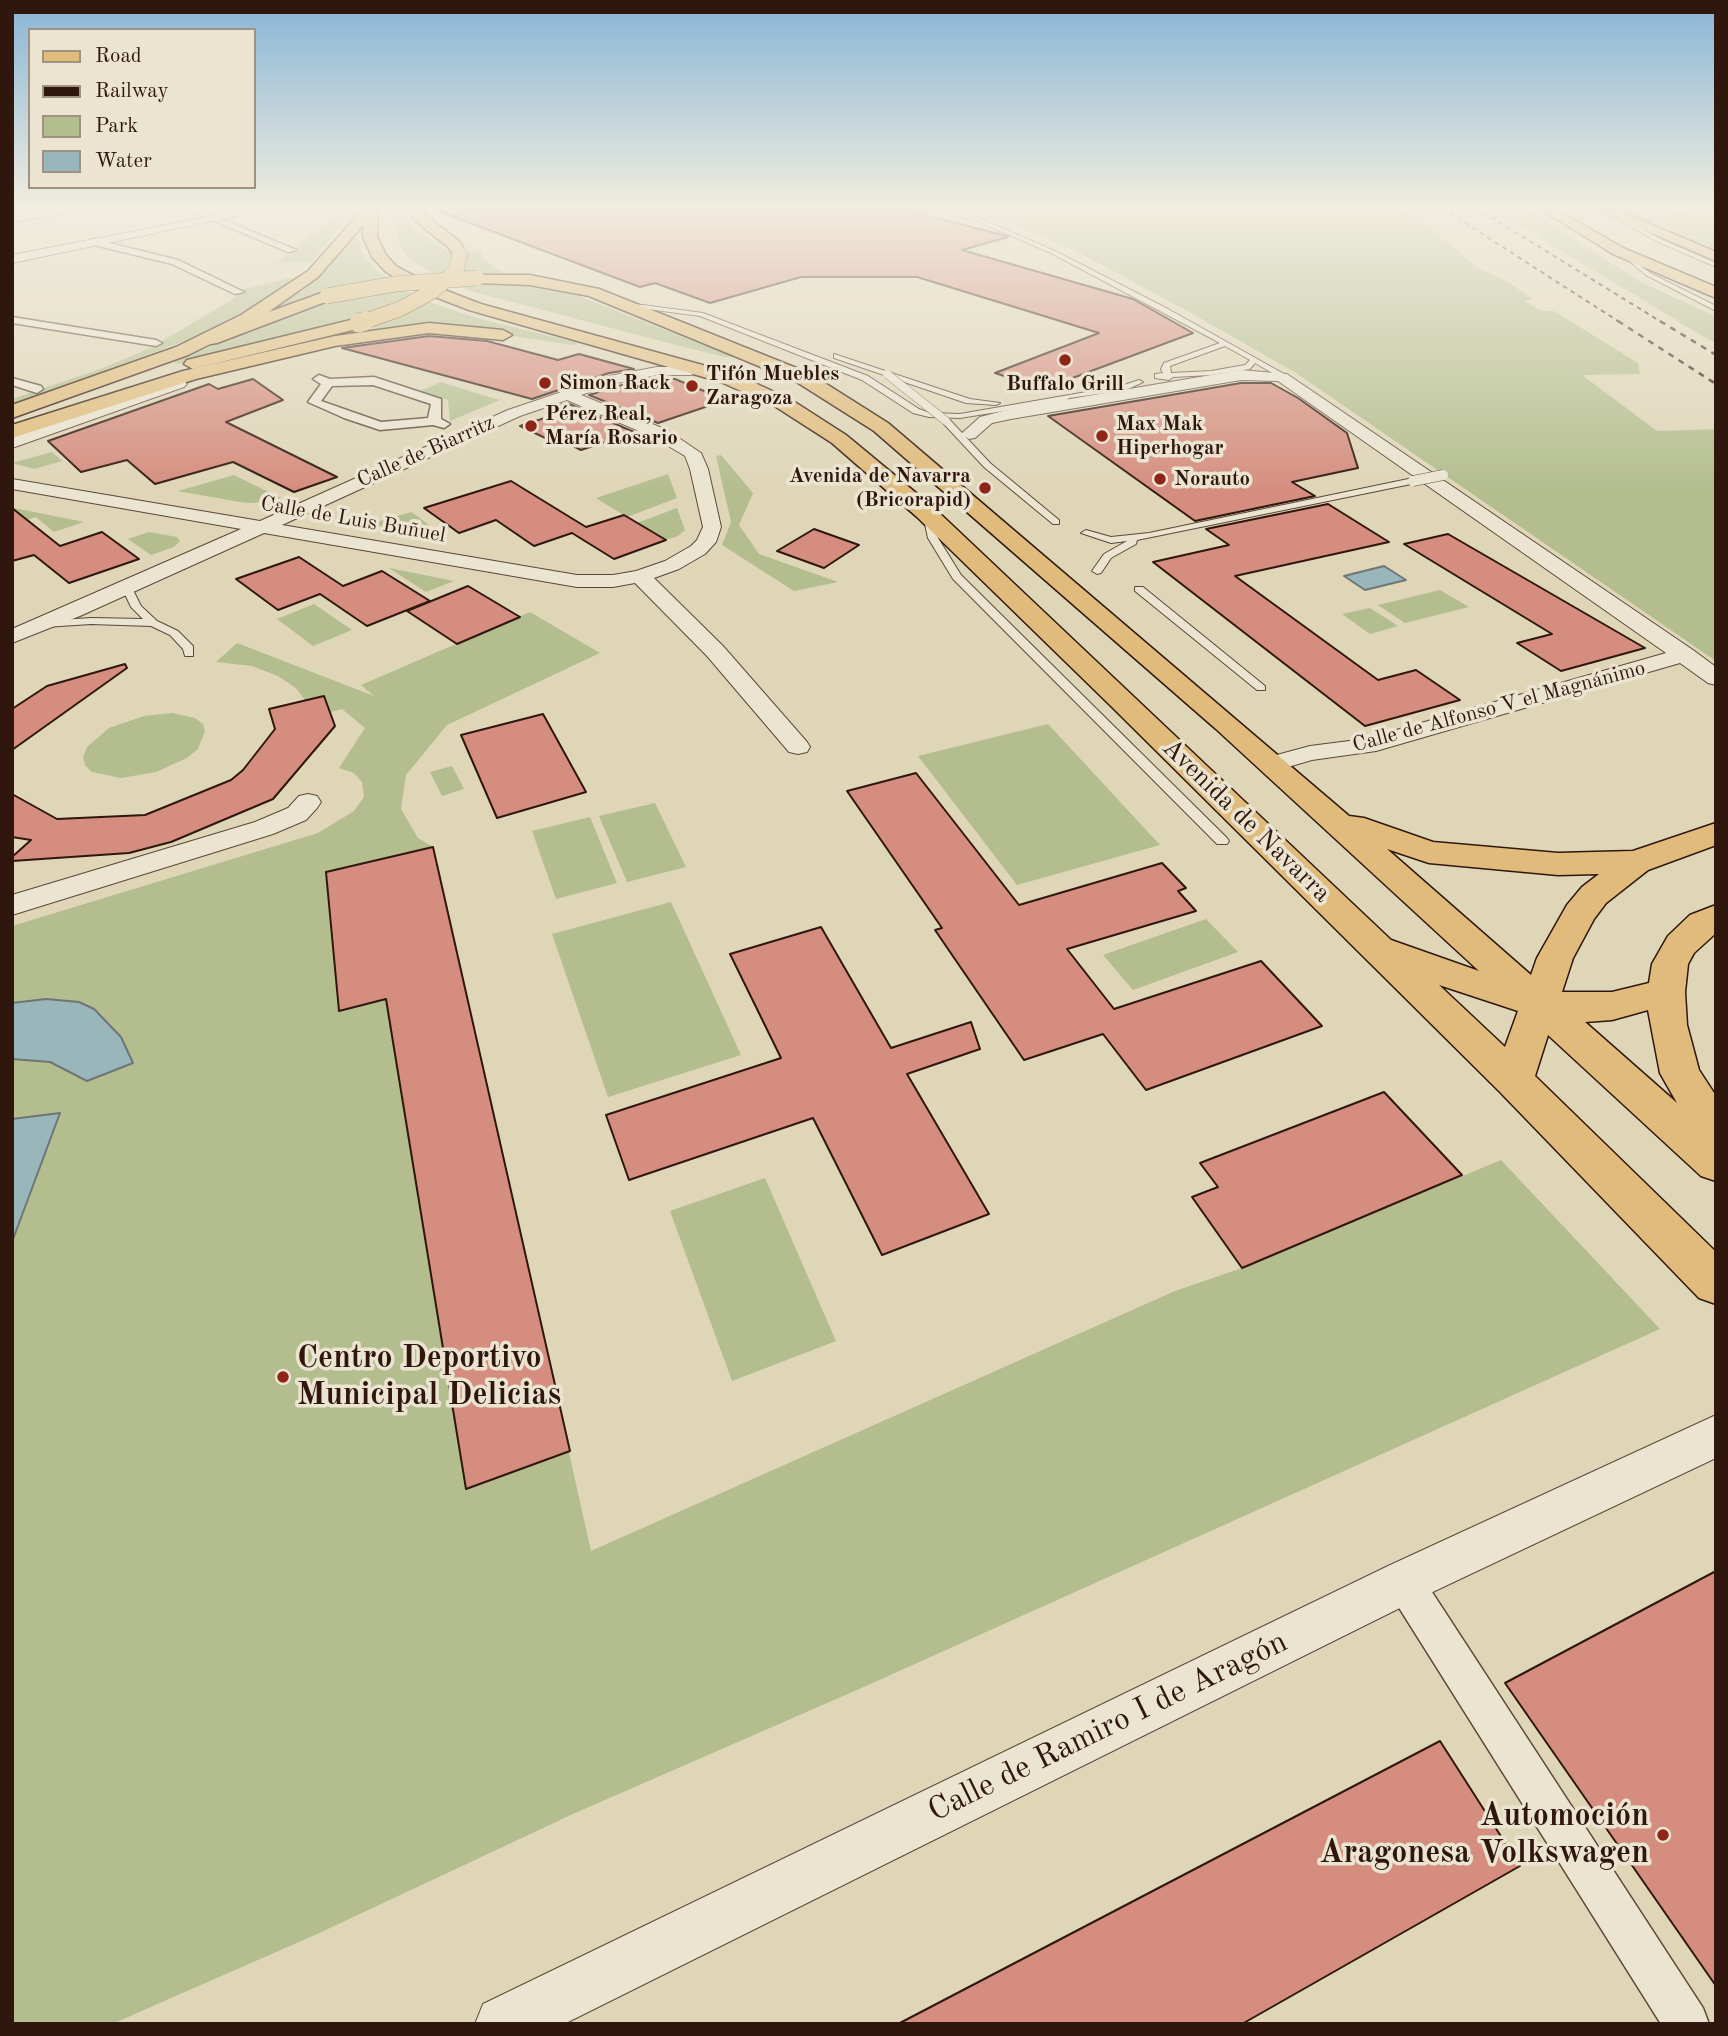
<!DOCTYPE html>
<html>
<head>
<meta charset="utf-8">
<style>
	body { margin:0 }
	#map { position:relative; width:1728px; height:2036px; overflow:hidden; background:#dfd6b8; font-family:"Old Standard TT",serif }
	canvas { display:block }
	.frame { position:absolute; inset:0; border:14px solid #30170d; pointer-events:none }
	.legend { position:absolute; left:28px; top:28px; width:228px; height:161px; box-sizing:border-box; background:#eae4d1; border:2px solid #a09283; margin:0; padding:9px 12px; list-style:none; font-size:21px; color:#30170d }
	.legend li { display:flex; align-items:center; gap:14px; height:35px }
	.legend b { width:35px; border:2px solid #a09283 }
</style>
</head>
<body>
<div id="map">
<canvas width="1728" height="2036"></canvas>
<div class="frame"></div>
<ul class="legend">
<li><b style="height:9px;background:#e0bb7c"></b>Road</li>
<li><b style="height:9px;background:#30170d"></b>Railway</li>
<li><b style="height:19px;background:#b3bd8e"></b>Park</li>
<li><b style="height:19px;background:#99b6bb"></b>Water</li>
</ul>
</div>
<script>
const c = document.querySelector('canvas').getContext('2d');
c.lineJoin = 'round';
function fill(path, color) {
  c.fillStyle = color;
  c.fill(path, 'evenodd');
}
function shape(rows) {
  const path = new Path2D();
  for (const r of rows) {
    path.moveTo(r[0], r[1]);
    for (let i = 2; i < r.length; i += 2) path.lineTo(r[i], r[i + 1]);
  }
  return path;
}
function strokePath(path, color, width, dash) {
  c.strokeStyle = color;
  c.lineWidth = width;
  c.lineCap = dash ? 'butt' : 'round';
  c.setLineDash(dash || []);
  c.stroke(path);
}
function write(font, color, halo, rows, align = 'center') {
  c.font = font + ' "Old Standard TT",serif';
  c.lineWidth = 7;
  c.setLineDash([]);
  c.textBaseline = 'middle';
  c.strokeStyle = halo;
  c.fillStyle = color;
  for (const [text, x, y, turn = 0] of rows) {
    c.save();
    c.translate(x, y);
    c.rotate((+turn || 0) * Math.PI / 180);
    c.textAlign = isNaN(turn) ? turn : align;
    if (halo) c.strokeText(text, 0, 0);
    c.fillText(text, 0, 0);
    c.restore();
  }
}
fill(shape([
	[346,208,352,210,312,262,276,263],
	[965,208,1400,208,1454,247,1476,267,1508,282,1533,299,1524,301,1541,311,1554,311,1638,363,1640,374,1582,375,1657,431,1716,429,1716,661,1296,373,1200,318,1076,251,995,216],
	[1490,208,1526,208,1639,281,1716,317,1716,344],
	[1618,208,1674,208,1716,220,1716,251],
	[403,214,412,228,448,252,481,251,482,257,487,262,509,276,508,283,576,295,734,357,725,357,684,347,470,291,422,267,405,254,400,246,396,223],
	[355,236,361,245,361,252,377,271,409,292,432,303,480,319,578,343,573,345,459,328,336,337,339,333,332,326,179,364,173,362,291,313,266,313,306,288],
	[298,276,255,306,190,339,12,405,12,399,103,368,152,347,230,301,244,289],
	[441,382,476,393,500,400,450,421,448,400,420,391],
	[52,452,62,461,34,469,12,463],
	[721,455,753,493,739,525,759,554,838,582,794,591,722,545,731,522,716,456],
	[668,474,677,498,627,517,596,498],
	[234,475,281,498,254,503,240,502,178,491],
	[14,508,84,522,54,532,36,517,12,525],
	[677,508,685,530,678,536,666,540,637,523],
	[412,512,445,538,369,524],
	[149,532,177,537,180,541,174,547,151,555,128,539],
	[389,568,454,581,426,592],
	[1440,590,1469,607,1405,623,1378,605],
	[314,604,352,630,313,646,277,619],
	[1370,608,1398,626,1370,634,1342,614],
	[530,612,600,653,447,725,406,775,401,809,418,838,433,847,591,1551,1175,1291,1242,1268,1501,1160,1660,1329,857,1690,575,1813,315,1935,112,2024,12,2024,12,926,318,833,354,811,364,797,362,782,354,773,339,768,365,728,342,709,330,712,324,696,305,700,296,688,278,676,252,666,216,662,237,643,374,696,361,685],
	[172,713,195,718,203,724,205,731,198,749,187,758,156,772,121,778,92,772,85,765,83,757,87,747,109,728,144,716],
	[1048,724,1160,845,1017,885,918,756],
	[452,766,464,789,442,796,430,772],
	[655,803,686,867,627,882,599,816],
	[590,817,617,883,556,899,532,831],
	[671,902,741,1055,608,1097,552,934],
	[1206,919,1238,952,1133,990,1103,955],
	[765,1178,836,1341,732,1381,670,1211]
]), '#b3bd8e');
const water = shape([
	[1384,566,1406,580,1365,590,1344,576,1384,566],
	[46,999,79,1002,94,1009,121,1037,133,1063,87,1081,50,1062,12,1059,12,1003,46,999],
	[60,1113,12,1242,12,1119,60,1113]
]);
fill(water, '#99b6bb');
strokePath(water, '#6f7675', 2);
const building = shape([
	[454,208,899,208,1006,236,1008,237,962,250,1133,299,1193,333,1043,389,995,373,1099,333,917,277,801,277,710,303,655,283,640,287,438,211,438,209,453,216,461,214,454,208],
	[429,336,487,341,558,360,579,354,634,369,609,373,532,399,342,348,429,336],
	[657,378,675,379,726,400,658,423,589,395,618,386,657,378],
	[253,379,283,400,226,422,337,477,294,492,233,462,155,484,127,460,81,472,48,441,209,384,218,389,253,379],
	[1241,383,1271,383,1298,398,1347,433,1358,468,1292,482,1315,496,1195,521,1048,416,1241,383],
	[567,403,634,432,581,450,567,443,560,445,520,426,569,410,557,406,567,403],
	[511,481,586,527,624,515,666,540,614,559,572,533,534,546,496,520,459,533,424,508,511,481],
	[1328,504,1389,542,1235,576,1378,680,1416,670,1460,700,1365,726,1153,562,1229,545,1206,529,1328,504],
	[12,508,60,546,102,532,139,559,69,583,34,555,12,561,12,508],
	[814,529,859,545,824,568,777,551,814,529],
	[1448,534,1645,648,1561,671,1517,643,1552,634,1404,544,1448,534],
	[299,557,343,586,382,571,430,601,367,626,320,594,278,610,236,579,299,557],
	[468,586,520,617,457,644,407,611,468,586],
	[125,664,127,668,12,750,12,709,47,686,125,664],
	[324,696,335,726,273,799,171,842,129,853,12,861,12,857,31,840,12,837,12,794,57,819,145,815,231,780,243,770,275,729,269,709,324,696],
	[543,714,586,792,497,818,461,735,543,714],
	[916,773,1019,905,1162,863,1186,888,1178,891,1196,911,1067,949,1114,1009,1261,961,1322,1026,1146,1090,1103,1034,1024,1060,935,930,942,928,847,791,916,773],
	[433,847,570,1451,466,1489,386,999,339,1011,326,872,433,847],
	[821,927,891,1048,971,1022,980,1049,907,1074,989,1214,882,1255,813,1118,629,1180,606,1115,781,1058,730,954,821,927],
	[1384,1092,1462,1175,1242,1268,1192,1197,1218,1187,1200,1163,1384,1092],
	[1716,1571,1716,1986,1505,1683,1716,1571],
	[1440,1741,1520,1866,1242,2024,898,2024,1440,1741]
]);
fill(building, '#d48d7f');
strokePath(building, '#30170d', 2);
const service = shape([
	[441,208,448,208,459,213,454,214,441,208],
	[934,208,942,208,981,219,1055,251,1168,309,1293,379,1286,381,1255,363,1250,369,1211,375,1173,377,1169,380,1155,378,1155,374,1163,373,1161,369,1164,363,1220,343,1051,253,977,221,934,208],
	[1225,346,1250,360,1245,365,1211,371,1171,373,1170,366,1225,346],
	[1686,208,1716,214,1716,218,1687,209,1686,208],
	[1611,211,1660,239,1716,263,1716,267,1656,241,1606,212,1611,211],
	[1616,250,1620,250,1650,273,1716,306,1716,311,1646,275,1616,250],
	[627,303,703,313,868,376,919,409,930,413,960,414,1121,386,1139,380,1143,382,1126,390,1069,398,1066,401,960,418,929,417,913,413,862,380,700,316,625,306,627,303],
	[834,354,970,399,1000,403,996,405,966,403,834,358,834,354],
	[943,419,949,419,990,463,1059,520,1059,524,1053,524,984,467,943,423,943,419],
	[1413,478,1417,481,1416,483,1137,540,1136,544,1111,558,1101,573,1097,574,1092,571,1104,554,1127,541,1111,543,1081,533,1086,530,1111,537,1149,533,1413,478],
	[922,510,930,512,938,538,961,575,1227,838,1229,841,1227,844,1217,844,953,579,928,538,922,510],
	[127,585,132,588,141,606,157,621,178,631,193,646,193,656,185,656,183,649,170,635,151,626,91,624,45,627,40,624,45,621,91,618,143,619,131,607,122,588,127,585],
	[1135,587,1143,587,1265,686,1265,690,1257,690,1135,591,1135,587]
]);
const pedestrian = shape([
	[12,208,22,208,12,211,12,208],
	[184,208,195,208,296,250,288,252,184,208],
	[93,239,178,260,244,292,235,294,172,264,90,244,90,240,93,239],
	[12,317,156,340,162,343,156,346,12,323,12,317],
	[319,375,330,379,374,377,441,399,441,419,450,424,444,428,433,425,380,430,344,418,308,402,321,384,313,379,319,375],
	[373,385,431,404,428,418,381,422,321,401,332,386,373,385],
	[12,378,41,386,43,389,37,393,12,385,12,378],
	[1404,1564,1417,1569,1703,2008,1709,2024,1661,2024,1391,1595,1386,1582,1391,1569,1404,1564]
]);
const minor = shape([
	[62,208,85,208,80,211,12,222,12,216,62,208],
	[254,208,274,208,12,263,12,255,254,208],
	[657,367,691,367,698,371,691,375,657,375,617,383,581,395,667,430,701,453,708,469,721,527,716,542,705,554,679,569,654,578,723,646,807,742,810,747,807,752,798,754,789,752,707,656,635,583,613,587,577,587,264,533,80,616,12,643,12,629,241,529,12,489,12,479,260,521,508,410,609,376,657,367],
	[567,400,655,438,685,456,690,469,703,527,697,540,691,546,665,561,636,571,613,575,577,575,282,525,520,416,567,400],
	[1241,370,1287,374,1693,650,1716,667,1716,685,1708,683,1680,663,1376,751,1312,760,1271,772,1262,769,1258,764,1262,759,1310,746,1365,739,1666,653,1278,381,1241,380,1011,419,992,423,975,438,969,439,961,434,980,417,1011,409,1241,370],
	[179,379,184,381,187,384,184,387,12,448,12,437,179,379],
	[308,794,317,796,321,802,317,808,306,820,273,834,12,915,12,895,255,822,288,808,299,796,308,794],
	[1716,1415,1716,1458,1420,1598,564,2024,475,2024,483,2004,1388,1566,1716,1415]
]);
const primary = shape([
	[364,208,378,208,377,237,386,255,396,266,429,284,481,304,735,374,790,399,846,435,933,507,1391,940,1479,971,1216,729,874,431,795,381,589,296,530,285,477,283,469,278,472,275,530,275,599,289,809,373,888,423,1349,816,1364,818,1433,842,1558,853,1633,851,1716,823,1716,845,1648,870,1606,903,1594,919,1573,958,1562,992,1612,992,1649,983,1652,964,1668,936,1690,915,1716,905,1716,933,1694,953,1688,964,1685,992,1687,1025,1699,1070,1716,1096,1716,1181,1701,1176,1548,1035,1535,1076,1716,1252,1716,1304,1699,1298,1499,1091,1111,706,917,517,832,443,776,407,721,382,469,310,417,290,386,272,372,257,363,237,364,208],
	[1387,849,1429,863,1558,875,1599,874,1582,887,1567,905,1537,958,1531,975,1387,849],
	[1439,985,1518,1011,1505,1047,1439,985],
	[1648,1010,1660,1073,1677,1103,1585,1022,1612,1020,1648,1010],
	[327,291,335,296,333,299,217,343,211,344,202,339,205,335,327,291],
	[429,323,503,330,512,335,503,340,429,333,335,346,196,379,12,438,12,425,183,371,335,336,429,323]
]);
const trunk = shape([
	[364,208,378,208,318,277,253,323,188,355,12,418,12,405,176,347,241,315,308,271,364,208],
	[410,208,422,208,425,215,459,241,467,254,465,257,455,257,448,247,414,220,410,208],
	[359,318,365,319,367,323,365,327,193,369,184,364,187,360,359,318]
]);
const motorway = shape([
	[1539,208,1554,208,1623,248,1716,287,1716,298,1613,254,1539,208],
	[1594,208,1612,208,1716,252,1716,261,1594,208]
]);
strokePath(service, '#5c4738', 2);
strokePath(pedestrian, '#5c4738', 3);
strokePath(minor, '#5c4738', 2);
strokePath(primary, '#30170d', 3);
strokePath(trunk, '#30170d', 3);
strokePath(motorway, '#30170d', 3);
fill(service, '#eae4d1');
fill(pedestrian, '#eae4d1');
fill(minor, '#eae4d1');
fill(primary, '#e0bb7c');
fill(trunk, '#e0bb7c');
fill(motorway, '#e0bb7c');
strokePath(shape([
	[1442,208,1621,323],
	[1476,208,1663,323]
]), '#30170d', 2, [4.5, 4.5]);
strokePath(shape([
	[1618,321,1716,384],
	[1660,321,1716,355]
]), '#30170d', 2.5, [6, 6]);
const serviceBridgeFar1 = shape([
	[887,374,946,421]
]);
const serviceBridge = shape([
	[1413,481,1443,475]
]);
const primaryBridge = shape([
	[327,296,395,284,477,278]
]);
const trunkBridgeFar1 = shape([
	[360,323,400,309,433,291,456,271,460,254]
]);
const trunkBridge = shape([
	[359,323,365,321]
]);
strokePath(serviceBridgeFar1, '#5c4738', 9, []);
strokePath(serviceBridge, '#5c4738', 11, []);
strokePath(primaryBridge, '#30170d', 16, []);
strokePath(trunkBridgeFar1, '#30170d', 16, []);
strokePath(trunkBridge, '#30170d', 20, []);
strokePath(serviceBridgeFar1, '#eae4d1', 8);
strokePath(serviceBridge, '#eae4d1', 10);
strokePath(primaryBridge, '#e0bb7c', 15);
strokePath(trunkBridgeFar1, '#e0bb7c', 15);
strokePath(trunkBridge, '#e0bb7c', 19);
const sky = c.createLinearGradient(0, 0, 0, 493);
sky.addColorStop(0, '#88b5d6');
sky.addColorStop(0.42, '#f1eddf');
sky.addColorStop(1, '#f1eddf00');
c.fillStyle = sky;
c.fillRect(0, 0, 1728, 493);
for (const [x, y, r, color] of [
	[1065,360,7,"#8f2418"],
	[545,383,7,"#8f2418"],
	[692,386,7,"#8f2418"],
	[531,426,7,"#8f2418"],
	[1102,436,7,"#8f2418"],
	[1160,479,7,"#8f2418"],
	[985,488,7,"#8f2418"],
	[283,1377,7,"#8f2418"],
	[1663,1835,7,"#8f2418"]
]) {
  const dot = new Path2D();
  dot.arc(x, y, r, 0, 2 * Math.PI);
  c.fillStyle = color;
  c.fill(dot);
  strokePath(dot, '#eae4d1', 2.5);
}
write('bold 21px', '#30170d', '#eae4d1', [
	["Tifón Muebles",706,374],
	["Zaragoza",706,398],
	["Simon Rack",559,383],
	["Buffalo Grill",1065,384,"center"],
	["Pérez Real,",545,414],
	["María Rosario",545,438],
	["Max Mak",1116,424],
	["Hiperhogar",1116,448],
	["Avenida de Navarra",971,476,"right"],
	["(Bricorapid)",971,500,"right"],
	["Norauto",1174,479]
], 'left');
write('21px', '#30170d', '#eae4d1', [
	["Calle de Biarritz",426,452,-24],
	["Calle de Luis Buñuel",353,520,10],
	["Calle de Alfonso V el Magnánimo",1499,707,-15]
]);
write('26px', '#30170d', '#eae4d1', [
	["Avenida de Navarra",1246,821,44]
]);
write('bold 32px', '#30170d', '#eae4d1', [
	["Centro Deportivo",297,1359],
	["Municipal Delicias",297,1396],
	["Automoción",1649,1817,"right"],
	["Aragonesa Volkswagen",1649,1854,"right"]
], 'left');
write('32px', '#30170d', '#eae4d1', [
	["Calle de Ramiro I de Aragón",1108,1727,-26]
]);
</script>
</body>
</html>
